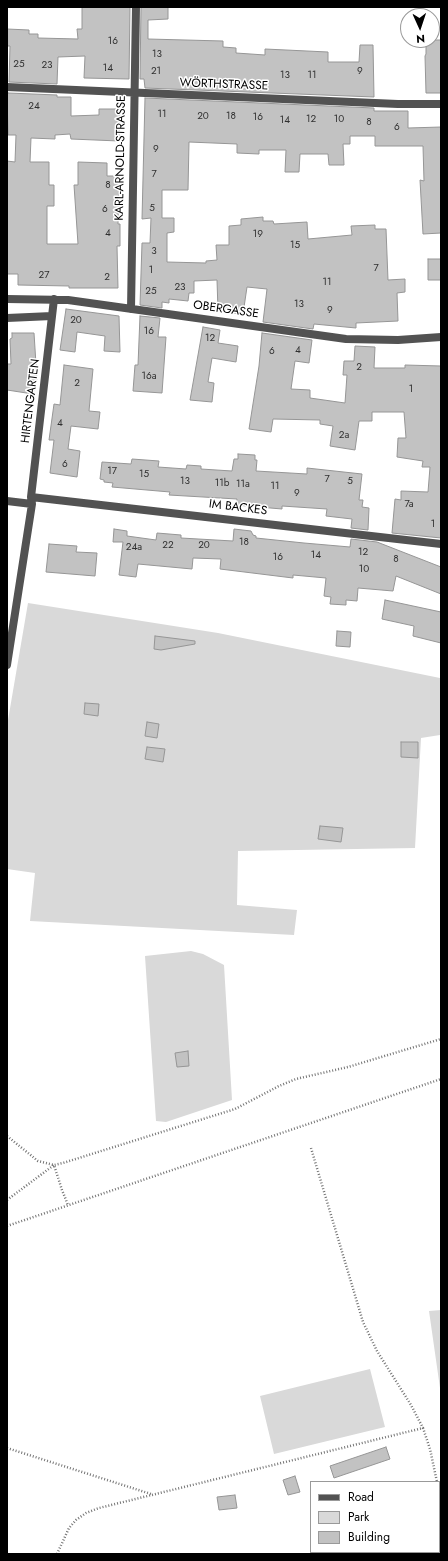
<!DOCTYPE html>
<html>
<head>
<meta charset="utf-8">
<style>
	body { margin:0 }
	#map { position:relative; width:448px; height:1561px; overflow:hidden; background:#fff; font-family:Jost,sans-serif }
	canvas { display:block }
	.frame { position:absolute; inset:0; border:8px solid #000; pointer-events:none }
	.legend { position:absolute; left:310px; top:1481px; width:130px; height:72px; box-sizing:border-box; background:#fff; border:1px solid #999; margin:0; padding:5px 7px; list-style:none; font-size:12px; color:#000 }
	.legend li { display:flex; align-items:center; gap:8px; height:20px }
	.legend b { width:20px; border:1px solid #999 }
	.north { position:absolute; left:400px; top:8px; width:40px; height:40px; box-sizing:border-box; background:#fff; border:1px solid #999; border-radius:50%; rotate:177deg; font-size:11px; font-weight:700; line-height:16px; text-align:center; color:#000 }
	.north::after { content:''; display:block; margin:auto; width:14px; height:18px; background:#000; clip-path:polygon(50% 0,100% 100%,50% 72%,0 100%) }
</style>
</head>
<body>
<div id="map">
<canvas width="448" height="1561"></canvas>
<div class="frame"></div>
<ul class="legend">
<li><b style="height:5px;background:#525252"></b>Road</li>
<li><b style="height:11px;background:#d9d9d9"></b>Park</li>
<li><b style="height:11px;background:#c2c2c2"></b>Building</li>
</ul>
<div class="north">N</div>
</div>
<script>
const c = document.querySelector('canvas').getContext('2d');
c.lineJoin = 'round';
function fill(path, color) {
  c.fillStyle = color;
  c.fill(path, 'evenodd');
}
function shape(rows) {
  const path = new Path2D();
  for (const r of rows) {
    path.moveTo(r[0], r[1]);
    for (let i = 2; i < r.length; i += 2) path.lineTo(r[i], r[i + 1]);
  }
  return path;
}
function strokePath(path, color, width, dash) {
  c.strokeStyle = color;
  c.lineWidth = width;
  c.lineCap = dash ? 'butt' : 'round';
  c.setLineDash(dash || []);
  c.stroke(path);
}
function write(font, color, halo, rows, align = 'center') {
  c.font = font + ' Jost,sans-serif';
  c.lineWidth = 3;
  c.setLineDash([]);
  c.textBaseline = 'middle';
  c.strokeStyle = halo;
  c.fillStyle = color;
  for (const [text, x, y, turn = 0] of rows) {
    c.save();
    c.translate(x, y);
    c.rotate((+turn || 0) * Math.PI / 180);
    c.textAlign = isNaN(turn) ? turn : align;
    if (halo) c.strokeText(text, 0, 0);
    c.fillText(text, 0, 0);
    c.restore();
  }
}
fill(shape([
	[28,603,218,633,440,678,440,735,421,738,415,848,238,851,237,905,297,910,294,935,30,921,35,873,7,869,7,726],
	[191,951,203,954,224,965,232,1100,166,1122,156,1121,145,956],
	[441,1310,441,1395,429,1311],
	[370,1369,385,1427,274,1454,260,1396]
]), '#d9d9d9');
const building = shape([
	[82,7,130,7,129,79,84,78,85,56,58,57,57,84,9,82,10,46,7,46,7,29,29,30,29,34,38,34,38,38,78,39,77,29,82,29,82,7],
	[141,7,168,7,168,19,148,20,148,39,223,41,223,47,236,48,236,53,265,55,265,49,328,52,328,62,359,62,360,45,373,45,374,97,145,88,144,79,140,79,141,7],
	[426,40,441,40,441,93,426,93,425,56,426,54,426,40],
	[8,93,57,95,57,97,71,97,71,116,99,115,99,109,120,109,119,141,71,139,70,134,55,135,55,139,31,138,30,162,49,162,49,185,54,185,54,206,47,206,47,244,78,244,74,185,78,185,78,162,107,163,107,176,119,176,118,224,120,224,120,246,117,246,118,288,69,288,69,286,18,285,18,274,7,274,7,161,15,162,16,135,8,135,7,95,8,93],
	[145,98,374,108,374,111,408,111,408,128,441,127,441,233,423,234,420,180,424,181,423,146,375,146,375,136,350,136,350,144,343,144,344,165,329,165,328,154,300,154,299,172,285,172,286,150,259,150,259,154,237,153,237,144,189,142,188,190,162,190,162,218,174,218,174,232,167,233,167,262,206,263,206,261,217,260,216,245,229,245,229,226,241,225,241,219,263,217,263,221,273,221,274,224,307,222,308,239,352,235,351,226,375,225,375,229,386,229,388,280,405,279,405,292,397,293,398,321,356,323,356,328,314,324,313,329,263,322,267,289,247,287,243,314,218,311,217,280,194,281,194,293,189,293,188,301,169,299,169,303,162,302,162,308,140,305,142,243,150,243,151,218,142,219,145,98],
	[428,259,441,259,441,280,428,280,428,259],
	[66,309,119,316,120,352,104,351,105,336,77,332,75,352,60,350,66,309],
	[140,316,160,318,158,337,166,337,162,393,133,391,135,365,138,365,140,316],
	[203,327,220,330,218,343,238,346,236,362,212,358,208,382,214,383,212,402,190,400,203,327],
	[12,333,34,333,37,380,36,380,33,394,7,390,7,364,11,364,10,339,12,338,12,333],
	[262,333,312,340,309,363,295,361,291,389,310,390,310,398,345,403,347,375,343,375,344,361,354,361,355,346,375,347,374,368,405,368,405,365,441,366,441,538,392,533,395,499,401,500,401,491,428,492,430,467,422,467,423,461,397,457,398,438,406,438,404,412,372,412,372,421,359,421,355,450,330,446,333,426,320,424,320,420,273,419,271,432,249,429,259,366,262,333],
	[64,365,93,369,89,411,100,412,98,429,71,426,68,449,80,451,77,477,50,473,54,440,49,440,54,404,60,405,64,365],
	[238,454,255,455,255,460,257,460,256,471,307,474,307,468,362,474,359,500,363,500,362,507,369,508,368,530,351,528,352,519,326,516,327,509,282,506,282,509,236,505,237,499,169,495,170,492,112,487,113,483,104,482,104,480,100,479,102,462,131,464,132,459,159,461,158,467,186,469,187,465,201,466,201,469,232,471,234,459,238,459,238,454],
	[114,529,127,531,127,536,156,540,157,533,181,535,181,538,233,541,234,529,251,531,253,535,256,536,256,538,304,543,350,547,351,539,377,542,441,567,441,594,396,576,393,591,358,588,357,601,346,600,346,605,330,604,331,597,324,596,326,578,293,575,293,578,220,569,221,559,193,558,192,569,138,564,136,577,119,575,123,542,113,542,114,529],
	[49,544,77,546,76,552,97,553,95,576,46,572,49,544],
	[385,600,441,612,441,643,413,636,414,626,382,619,385,600],
	[337,631,351,632,350,647,336,646,337,631],
	[155,636,195,641,195,644,161,650,154,649,155,636],
	[85,703,99,704,98,716,84,714,85,703],
	[147,722,159,724,157,738,145,736,147,722],
	[401,742,418,742,418,758,401,757,401,742],
	[147,747,165,749,163,762,145,759,147,747],
	[320,826,343,828,341,842,318,839,320,826],
	[188,1051,189,1066,177,1067,175,1053,188,1051],
	[386,1447,390,1459,334,1478,330,1466,386,1447],
	[295,1476,300,1492,288,1495,283,1480,295,1476],
	[235,1495,237,1508,219,1510,217,1497,235,1495]
]);
fill(building, '#c2c2c2');
strokePath(building, '#969696', 1);
strokePath(shape([
	[7,1136,38,1161,54,1165,63,1163,235,1109,279,1086,296,1079,348,1067,441,1039],
	[311,1148,363,1322,377,1351,411,1405,423,1428],
	[7,1200,54,1165,62,1190,68,1205],
	[7,1226,441,1079],
	[7,1448,151,1494],
	[439,1489,441,1498],
	[57,1554,69,1528,76,1520,86,1513,99,1508,423,1428,430,1449,437,1482]
]), '#747474', 2.5, [1, 2]);
strokePath(shape([
	[7,87,398,104,441,104],
	[7,299,68,300,346,339,398,340,441,337],
	[131,309,136,7],
	[7,318,52,316],
	[31,497,441,544],
	[7,501,32,504],
	[7,665,32,504,31,497,54,299]
]), '#525252', 8);
write('10px', '#303030', null, [
	["16",113,42],
	["13",157,55],
	["25",19,65],
	["23",47,66],
	["14",108,69],
	["21",156,72],
	["9",360,72],
	["13",285,76],
	["11",312,76],
	["24",34,107],
	["11",162,115],
	["20",203,117],
	["18",231,117],
	["16",258,118],
	["12",311,120],
	["10",339,120],
	["14",285,121],
	["8",369,123],
	["6",397,128],
	["9",156,150],
	["7",154,175],
	["8",108,186],
	["5",152,209],
	["6",105,210],
	["4",108,234],
	["19",258,235],
	["15",295,246],
	["3",154,252],
	["7",376,269],
	["1",151,271],
	["27",44,276],
	["2",107,278],
	["11",327,283],
	["23",180,288],
	["25",151,292],
	["13",299,305],
	["9",330,311],
	["20",76,321],
	["16",149,332],
	["12",210,339],
	["4",298,351],
	["6",272,352],
	["2",359,368],
	["16a",149,377],
	["2",77,384],
	["1",411,390],
	["4",60,424],
	["2a",344,436],
	["6",65,465],
	["17",112,472],
	["15",144,475],
	["7",327,480],
	["13",185,482],
	["5",350,482],
	["11b",222,484],
	["11a",243,485],
	["11",275,487],
	["9",297,494],
	["7a",409,505],
	["1",433,525],
	["18",244,543],
	["22",168,546],
	["20",204,546],
	["24a",134,548],
	["12",363,553],
	["14",316,556],
	["16",278,558],
	["8",396,560],
	["10",364,570]
]);
write('12px', '#000', '#fff', [
	["WÖRTHSTRASSE",224,85,2],
	["KARL-ARNOLD-STRASSE",121,158,-89],
	["OBERGASSE",226,310,8],
	["HIRTENGARTEN",31,401,-83],
	["IM BACKES",238,508,7]
]);
</script>
</body>
</html>
